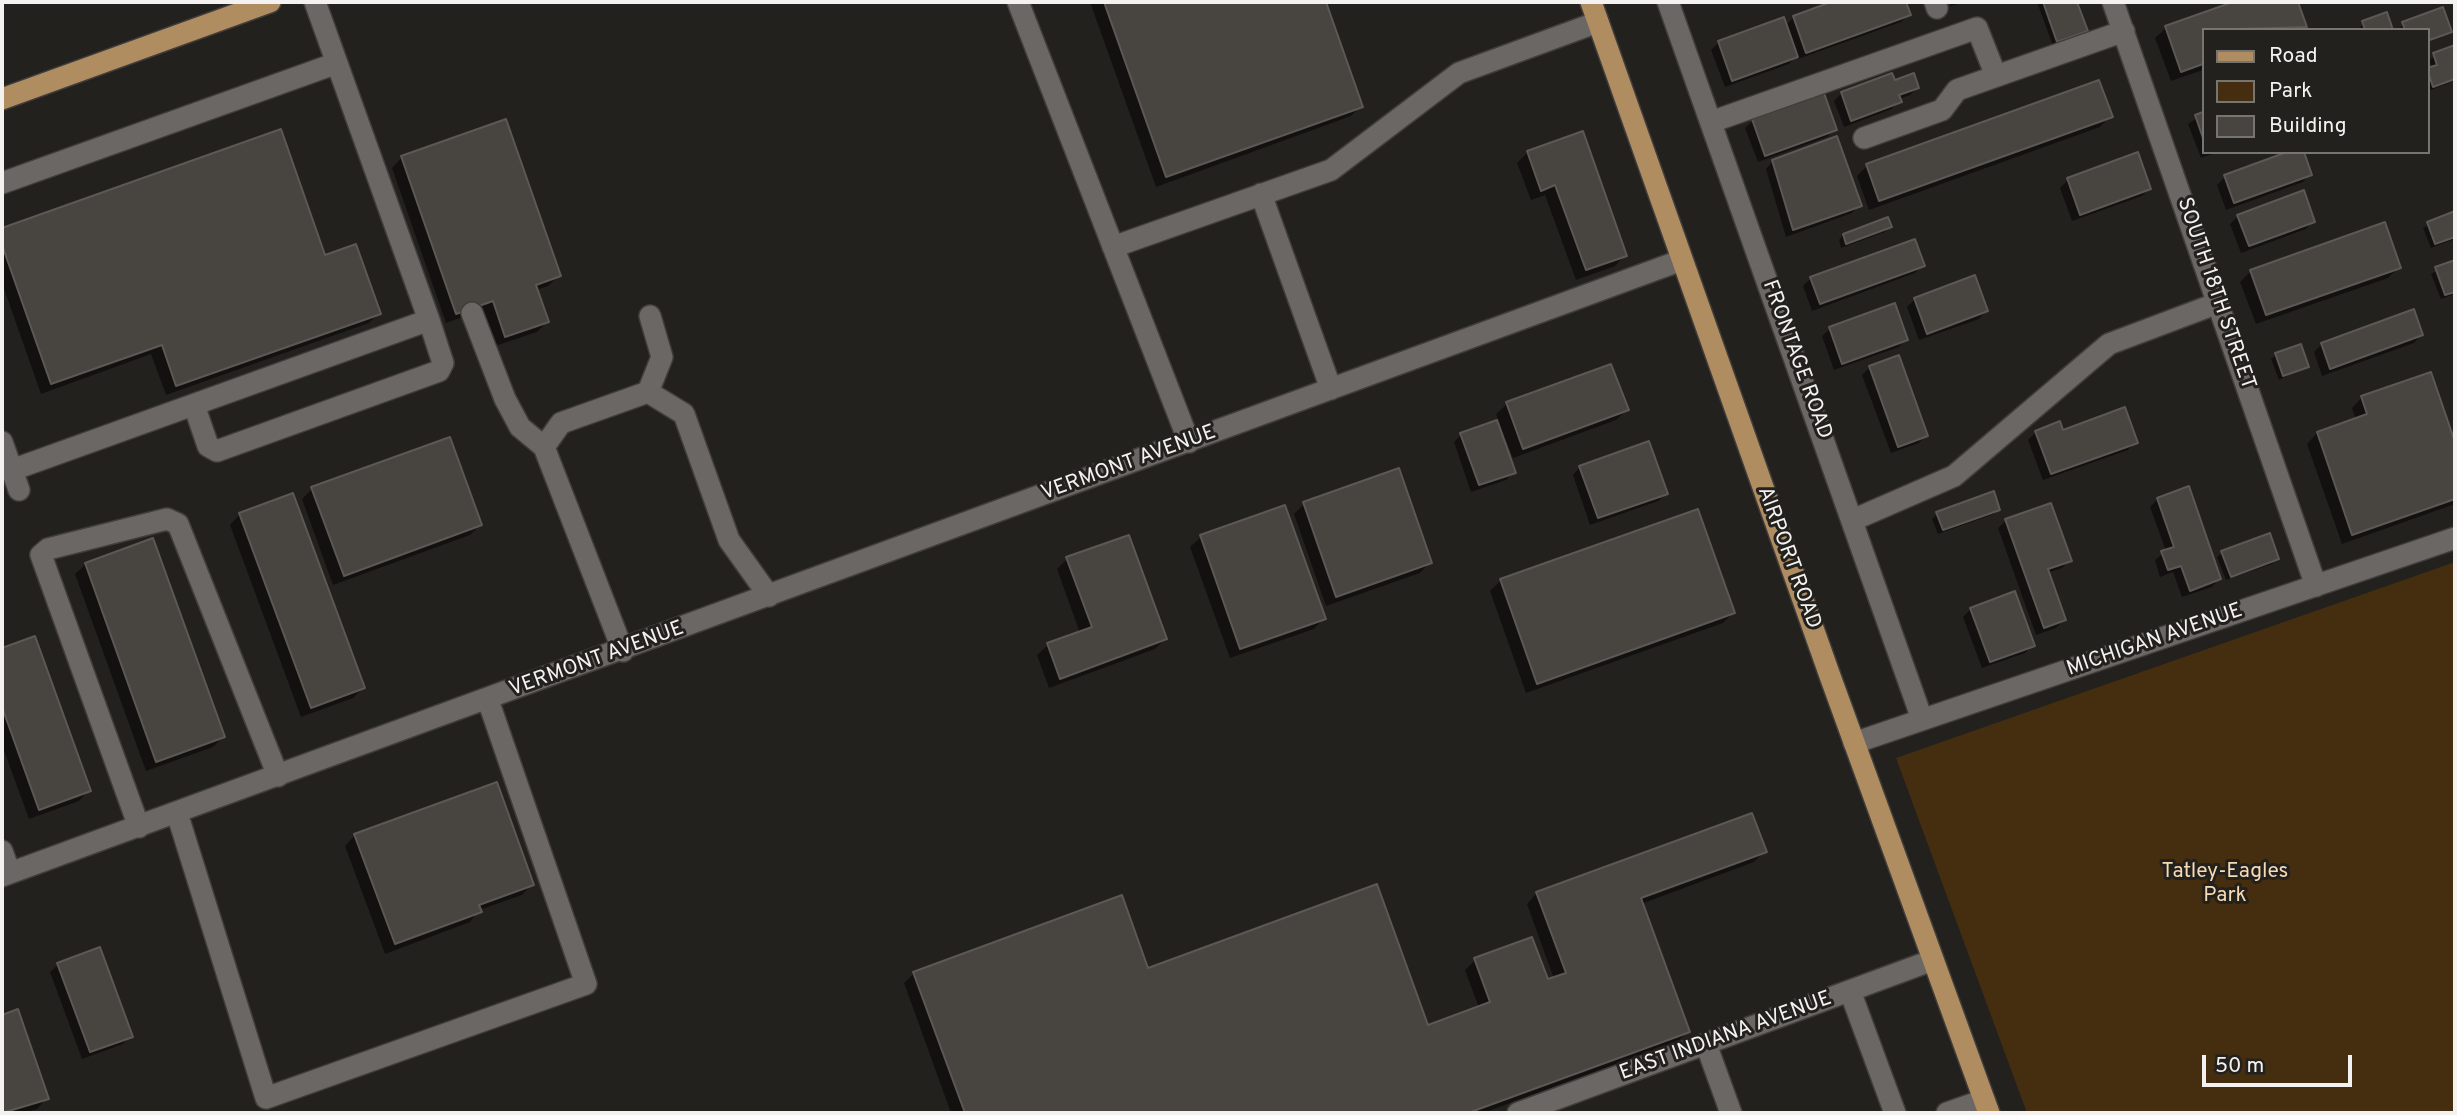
<!DOCTYPE html>
<html>
<head>
<meta charset="utf-8">
<style>
	body { margin:0 }
	#map { position:relative; width:2457px; height:1115px; overflow:hidden; background:#23211e; font-family:Overpass,sans-serif }
	canvas { display:block }
	.frame { position:absolute; inset:0; border:4px solid #f4f2f0; pointer-events:none }
	.legend { position:absolute; left:2202px; top:28px; width:228px; height:126px; box-sizing:border-box; background:#23211e; border:2px solid #777572; margin:0; padding:9px 12px; list-style:none; font-size:21px; color:#f4f2f0 }
	.legend li { display:flex; align-items:center; gap:14px; height:35px }
	.legend b { width:35px; border:2px solid #777572 }
	.scale { position:absolute; left:2202px; top:1055px; width:150px; height:32px; box-sizing:border-box; border:4px solid #f4f2f0; border-top:0; padding-left:9px; font-size:21px; line-height:24px; white-space:nowrap; color:#f4f2f0; -webkit-text-stroke:5px #23211e; paint-order:stroke }
</style>
</head>
<body>
<div id="map">
<canvas width="2457" height="1115"></canvas>
<div class="frame"></div>
<ul class="legend">
<li><b style="height:9px;background:#b08d60"></b>Road</li>
<li><b style="height:19px;background:#442e0f"></b>Park</li>
<li><b style="height:19px;background:#484541"></b>Building</li>
</ul>
<div class="scale">50 m</div>
</div>
<script>
const c = document.querySelector('canvas').getContext('2d');
c.lineJoin = 'round';
function fill(path, color) {
  c.fillStyle = color;
  c.fill(path, 'evenodd');
}
function shape(rows) {
  const path = new Path2D();
  for (const r of rows) {
    path.moveTo(r[0], r[1]);
    for (let i = 2; i < r.length; i += 2) path.lineTo(r[i], r[i + 1]);
  }
  return path;
}
function strokePath(path, color, width, dash) {
  c.strokeStyle = color;
  c.lineWidth = width;
  c.lineCap = dash ? 'butt' : 'round';
  c.setLineDash(dash || []);
  c.stroke(path);
}
function write(font, color, halo, rows, align = 'center') {
  c.font = font + ' Overpass,sans-serif';
  c.lineWidth = 6;
  c.setLineDash([]);
  c.textBaseline = 'middle';
  c.strokeStyle = halo;
  c.fillStyle = color;
  for (const [text, x, y, turn = 0] of rows) {
    c.save();
    c.translate(x, y);
    c.rotate((+turn || 0) * Math.PI / 180);
    c.textAlign = isNaN(turn) ? turn : align;
    if (halo) c.strokeText(text, 0, 0);
    c.fillText(text, 0, 0);
    c.restore();
  }
}
fill(shape([
	[2455,562,2455,1113,2027,1113,1896,758]
]), '#442e0f');
fill(shape([
	[1090,2,1324,2,1361,106,1351,116,1156,187],
	[1837,2,1904,2,1909,15,1901,22,1798,59,1797,55,1789,64,1725,87,1711,50,1719,42,1785,26,1794,17],
	[1949,2,1964,2,1951,6],
	[2037,2,2075,2,2086,31,2053,46],
	[2238,2,2297,2,2305,27,2302,30,2203,30,2203,70,2171,81,2155,38,2166,28],
	[2363,23,2391,30,2359,30],
	[2403,24,2450,32,2427,43,2427,30,2399,30],
	[2455,47,2455,81,2428,91,2427,70,2432,68,2429,60],
	[1894,82,1917,88,1910,95,1899,99,1892,109,1844,127,1834,101,1842,93],
	[2203,114,2203,152,2218,152,2201,158,2188,124],
	[2110,116,2100,127,1869,210,1857,176,1867,166],
	[1753,121,1835,129,1827,137,1758,162,1745,128],
	[280,131,324,257,379,313,369,323,166,395,151,354,41,394,2,283,2,230],
	[1528,152,1625,255,1615,266,1576,280,1545,195,1531,200,1517,163],
	[2137,155,2149,189,2142,196,2072,221,2060,188,2068,180],
	[402,157,559,276,548,286,536,290,547,322,537,332,495,346,482,310,446,323,392,168],
	[1773,161,1860,205,1852,213,1786,237,1766,169],
	[2310,174,2303,182,2226,210,2217,185,2225,177],
	[2455,213,2455,239,2431,248,2423,228],
	[2238,216,2313,221,2306,229,2241,253,2230,224],
	[1890,227,1885,232,1841,248,1839,240,1843,235],
	[2455,262,2455,294,2441,299,2431,274],
	[1923,265,1915,273,1812,311,1803,286,1811,278],
	[2399,267,2388,278,2256,324,2240,282,2251,271],
	[1915,299,1986,311,1979,319,1919,340,1907,307],
	[2413,311,2421,335,2414,343,2322,376,2314,352,2321,345],
	[1830,329,1906,339,1899,347,1834,370,1822,336],
	[2276,355,2307,366,2279,380,2271,359],
	[1870,367,1926,435,1919,443,1891,453,1862,375],
	[2430,374,2455,447,2455,504,2342,544,2307,444,2317,433,2356,420,2352,408,2362,397],
	[1507,404,1627,410,1616,420,1513,458,1496,414],
	[2036,432,2062,432,2136,442,2128,450,2043,480,2028,440],
	[1461,435,1514,472,1506,480,1471,492,1454,442],
	[1580,467,1666,494,1658,501,1590,525,1573,475],
	[312,489,480,525,470,535,333,585,302,499],
	[2158,499,2219,579,2212,587,2182,597,2173,572,2160,577,2155,560,2166,551,2150,507],
	[1304,504,1430,562,1420,573,1326,606,1294,514],
	[1998,509,1994,514,1938,534,1932,519,1937,514],
	[1697,511,1733,613,1723,623,1526,693,1490,591,1500,581],
	[240,514,363,688,353,698,301,717,230,525],
	[2006,521,2070,560,2062,568,2047,573,2064,620,2056,628,2036,635,1998,528],
	[1201,537,1324,618,1314,629,1230,658,1190,547],
	[2222,553,2277,559,2272,564,2226,580,2217,557],
	[1067,559,1165,639,1155,649,1049,688,1037,655,1048,645,1080,633,1057,569],
	[86,564,223,737,213,747,146,771,75,574],
	[1971,609,2033,645,2025,653,1982,668,1963,617],
	[34,638,89,790,79,801,29,819,2,745,2,650],
	[355,835,532,884,522,895,479,910,470,922,385,954,345,846],
	[1764,852,1754,862,1641,904,1688,1032,1677,1042,1483,1113,951,1113,904,983,914,973,1147,970,1427,1027,1479,1008,1465,970,1475,960,1547,982,1554,979,1527,904,1537,893],
	[58,965,130,1036,123,1044,82,1059,50,972],
	[17,1012,47,1098,37,1109,24,1113,2,1113,2,1017]
]), '#0007');
const building = shape([
	[1104,2,1326,2,1363,107,1166,177,1104,2],
	[1831,2,1906,2,1911,15,1806,53,1793,16,1831,2],
	[2043,2,2077,2,2088,31,2057,42,2043,2],
	[2233,2,2298,2,2307,27,2203,30,2203,64,2181,72,2165,26,2233,2],
	[2443,7,2452,32,2427,41,2427,30,2405,30,2402,22,2443,7],
	[2387,12,2393,30,2365,30,2362,21,2387,12],
	[1784,17,1798,57,1732,81,1718,41,1784,17],
	[2455,45,2455,79,2433,87,2427,68,2437,65,2433,53,2455,45],
	[1892,73,1895,80,1914,73,1919,88,1899,95,1902,102,1851,121,1841,92,1892,73],
	[2099,80,2113,117,1879,201,1866,164,2099,80],
	[1824,93,1837,130,1765,156,1752,119,1824,93],
	[2203,112,2203,138,2195,115,2203,112],
	[506,119,561,276,536,285,549,322,505,337,493,301,456,314,401,156,506,119],
	[281,129,325,255,356,244,381,314,176,386,162,345,51,384,2,245,2,228,281,129],
	[1583,131,1627,256,1586,270,1555,185,1541,191,1527,151,1583,131],
	[1837,136,1862,206,1793,230,1772,160,1837,136],
	[2138,152,2151,189,2080,215,2067,178,2138,152],
	[2287,152,2304,152,2312,175,2234,203,2224,175,2287,152],
	[2304,190,2315,222,2249,246,2237,215,2304,190],
	[2455,211,2455,237,2435,244,2427,222,2455,211],
	[1888,217,1892,227,1846,244,1843,234,1888,217],
	[2385,222,2401,268,2266,315,2250,270,2385,222],
	[1915,239,1925,266,1820,304,1810,277,1915,239],
	[2455,260,2455,292,2445,295,2435,267,2455,260],
	[1975,275,1988,311,1927,334,1914,298,1975,275],
	[1895,303,1908,340,1842,364,1829,327,1895,303],
	[2414,309,2423,335,2330,369,2321,343,2414,309],
	[2301,344,2309,367,2283,376,2275,353,2301,344],
	[1899,355,1928,436,1898,447,1869,366,1899,355],
	[1611,364,1629,410,1523,449,1506,402,1611,364],
	[2431,372,2455,442,2455,499,2352,535,2317,432,2367,414,2361,396,2431,372],
	[2125,407,2138,443,2051,474,2035,431,2060,421,2063,430,2125,407],
	[1497,420,1516,473,1479,485,1460,433,1497,420],
	[450,437,482,525,344,576,311,487,450,437],
	[1649,441,1668,494,1598,518,1579,466,1649,441],
	[1399,468,1432,563,1336,597,1303,502,1399,468],
	[2189,486,2221,579,2190,591,2181,566,2168,570,2161,551,2174,547,2157,498,2189,486],
	[1994,491,2000,510,1943,530,1936,512,1994,491],
	[293,493,365,688,311,708,239,513,293,493],
	[2051,503,2072,561,2048,569,2066,620,2044,628,2005,519,2051,503],
	[1285,505,1326,619,1240,649,1200,535,1285,505],
	[1698,509,1735,613,1537,684,1500,579,1698,509],
	[2270,533,2279,559,2231,577,2221,551,2270,533],
	[1129,535,1167,639,1060,679,1047,643,1092,627,1066,557,1129,535],
	[153,538,225,737,156,762,85,563,153,538],
	[2015,591,2035,646,1990,662,1970,608,2015,591],
	[35,636,91,791,39,810,2,707,2,648,35,636],
	[497,782,534,885,479,905,482,912,395,944,354,834,497,782],
	[1752,813,1767,852,1641,898,1690,1032,1468,1113,965,1113,913,972,1122,895,1148,968,1377,884,1428,1025,1490,1002,1474,958,1532,937,1548,979,1566,973,1536,892,1752,813],
	[100,947,133,1037,90,1052,57,963,100,947],
	[18,1009,49,1099,2,1113,2,1015,18,1009]
]);
fill(building, '#484541');
strokePath(building, '#5b5855', 2);
const minor = shape([
	[1018,2,1189,442],
	[1668,2,1922,719],
	[1935,2,1937,8],
	[2113,2,2316,586],
	[1711,122,1977,28,1996,76],
	[1864,138,1942,110,1957,90,2124,31],
	[2,183,337,63],
	[1261,194,1331,389],
	[1113,247,1331,170,1459,73,1598,22],
	[472,313,505,399,520,427,544,447],
	[648,392,662,357,650,316],
	[194,405,208,446,217,451,439,371,443,363,429,320],
	[2,442,19,490],
	[12,470,429,320,315,2],
	[1853,520,1954,476,2109,344,2218,303],
	[623,651,544,447,561,423,648,392,684,414,729,540,769,596],
	[1854,743,2455,538],
	[177,813,266,1098,586,984,488,700],
	[139,827,41,555,48,549,167,519,178,524,278,776],
	[2,851,10,873],
	[2,876,1682,260],
	[1850,991,1895,1113],
	[1706,1044,1731,1113],
	[1518,1113,1933,960],
	[1947,1113,1984,1100]
]);
const major = shape([
	[1591,2,1830,676,1989,1113],
	[2,99,270,2]
]);
strokePath(minor, '#403d3b', 24);
strokePath(major, '#403d3b', 24);
strokePath(minor, '#6b6764', 21);
strokePath(major, '#b08d60', 21);
write('21px', '#f4f2f0', '#23211e', [
	["SOUTH 18TH STREET",2215,294,71],
	["FRONTAGE ROAD",1796,360,70],
	["VERMONT AVENUE",1129,464,-20],
	["AIRPORT ROAD",1788,558,70],
	["MICHIGAN AVENUE",2155,641,-19],
	["VERMONT AVENUE",597,660,-20],
	["EAST INDIANA AVENUE",1726,1037,-20]
]);
write('21px', '#f8dab3', '#23211e', [
	["Tatley-Eagles",2225,873],
	["Park",2225,897]
]);
</script>
</body>
</html>
